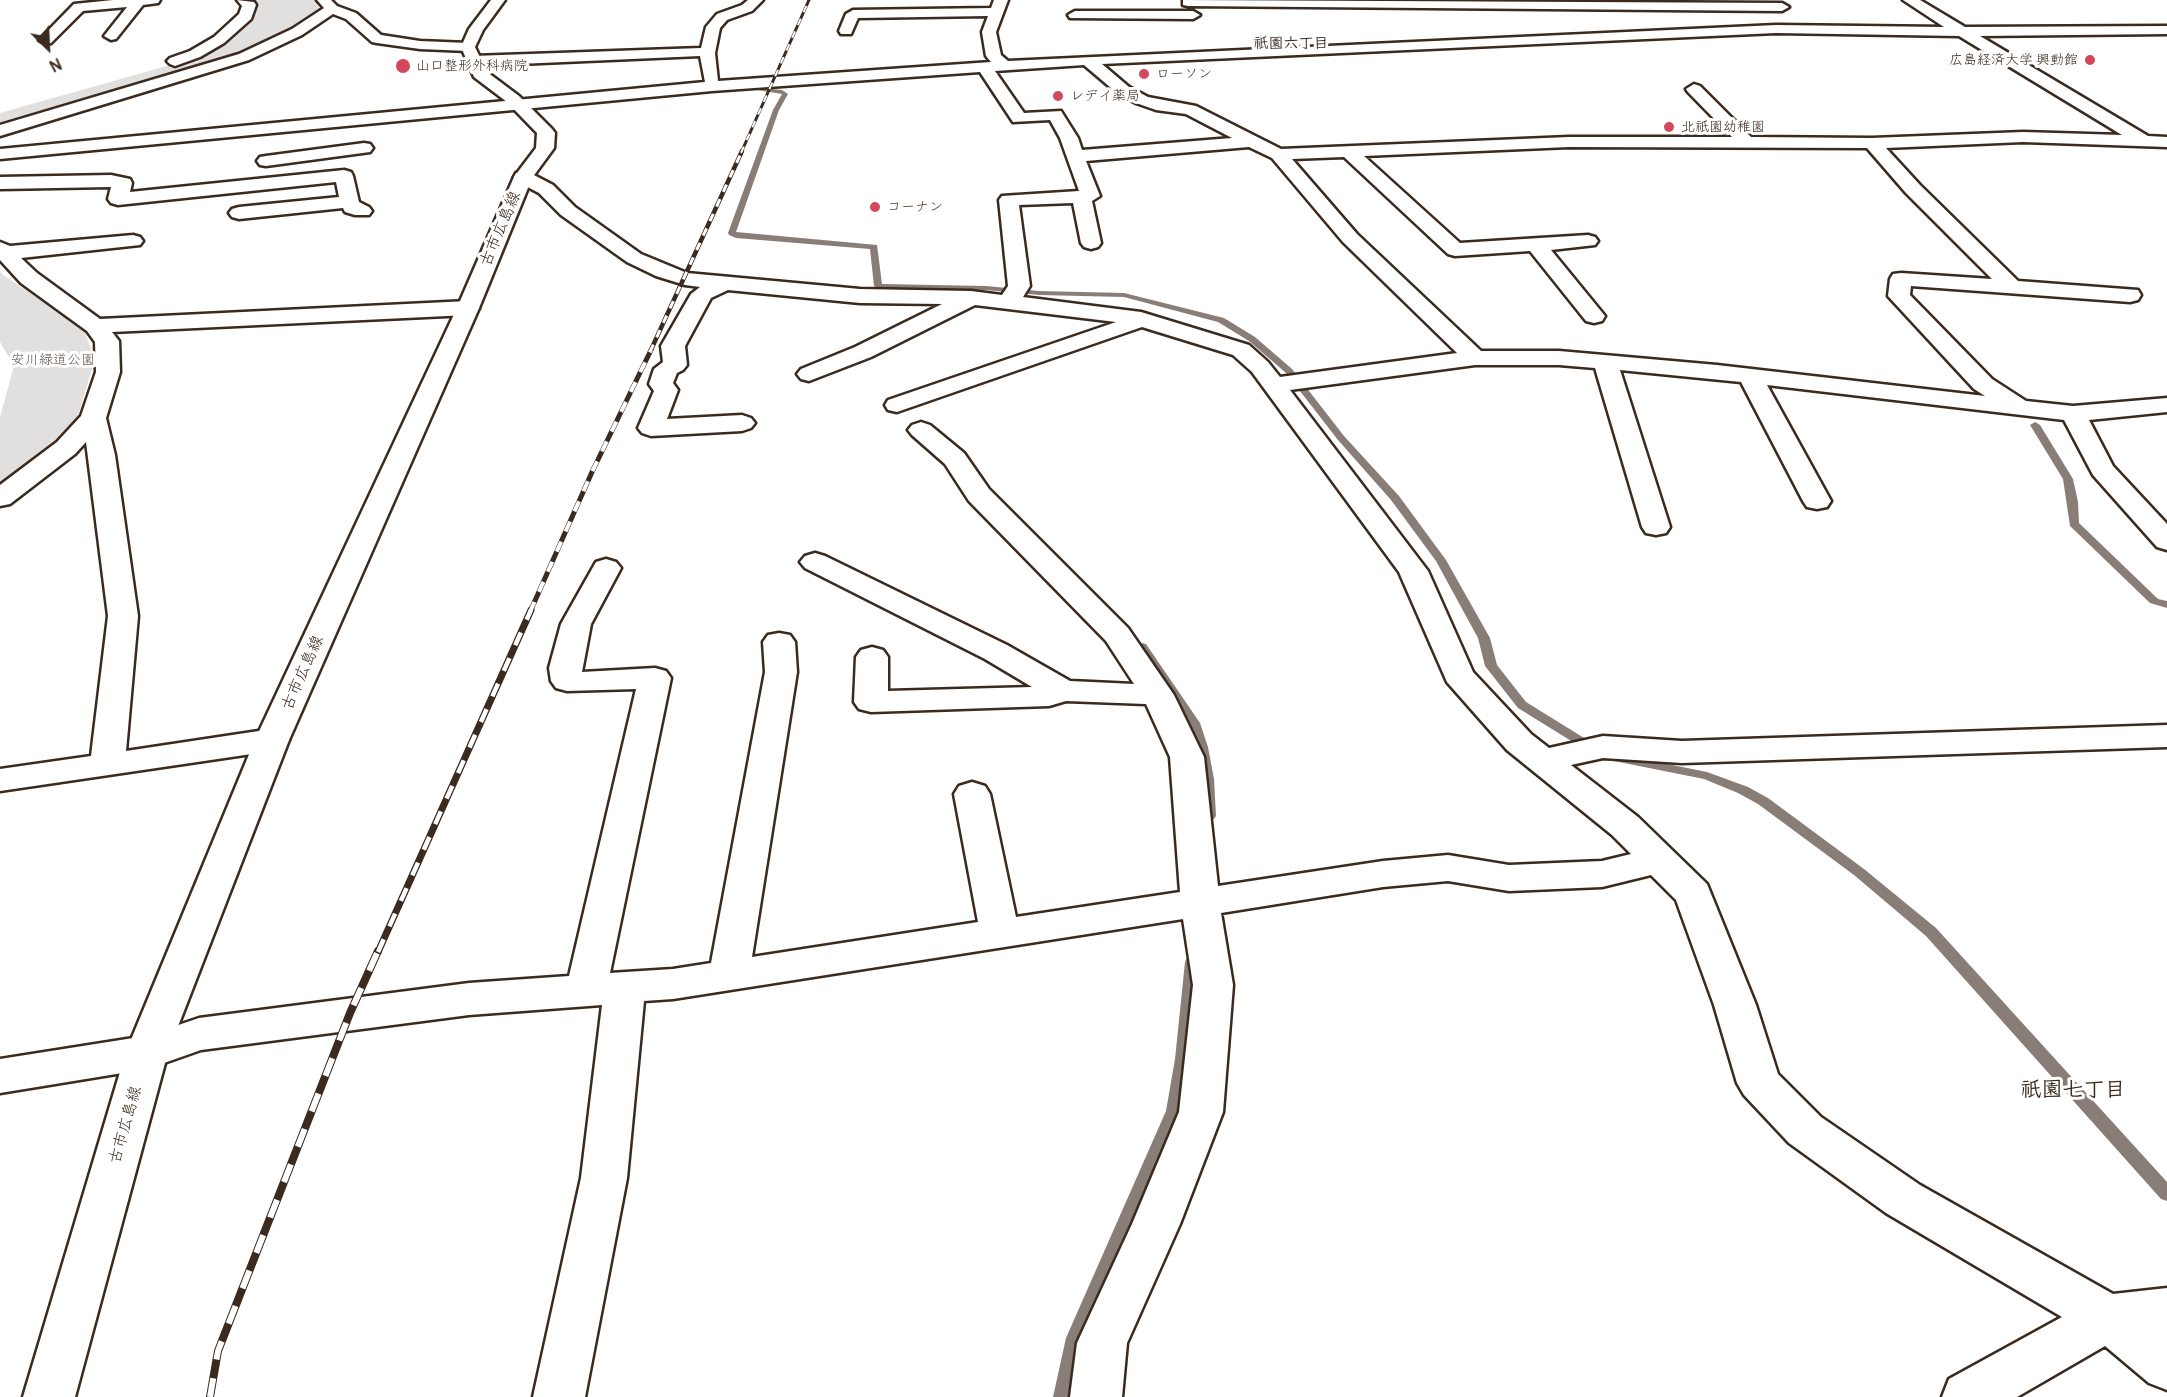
<!DOCTYPE html>
<html>
<head>
<meta charset="utf-8">
<style>
	body { margin:0 }
	#map { position:relative; width:2167px; height:1397px; overflow:hidden; background:#fff; font-family:Pangolin,sans-serif }
	canvas { display:block }
	.north { position:absolute; left:18px; top:18px; width:60px; height:60px; -webkit-text-stroke:4px #fff; paint-order:stroke; rotate:156deg; font-size:16px; font-weight:700; line-height:24px; text-align:center; color:#3b2a1e }
	.north::after { content:''; display:block; margin:auto; width:21px; height:27px; background:#3b2a1e; clip-path:polygon(50% 0,100% 100%,50% 72%,0 100%) }
</style>
</head>
<body>
<div id="map">
<canvas width="2167" height="1397"></canvas>
<div class="north">N</div>
</div>
<script>
const c = document.querySelector('canvas').getContext('2d');
c.lineJoin = 'round';
function fill(path, color) {
  c.fillStyle = color;
  c.fill(path, 'evenodd');
}
function shape(rows) {
  const path = new Path2D();
  for (const r of rows) {
    path.moveTo(r[0], r[1]);
    for (let i = 2; i < r.length; i += 2) path.lineTo(r[i], r[i + 1]);
  }
  return path;
}
function strokePath(path, color, width, dash) {
  c.strokeStyle = color;
  c.lineWidth = width;
  c.lineCap = dash ? 'butt' : 'round';
  c.setLineDash(dash || []);
  c.stroke(path);
}
function write(font, color, halo, rows, align = 'center') {
  c.font = font + ' Pangolin,"Klee One",sans-serif';
  c.lineWidth = 6;
  c.setLineDash([]);
  c.textBaseline = 'middle';
  c.strokeStyle = halo;
  c.fillStyle = color;
  for (const [text, x, y, turn = 0] of rows) {
    c.save();
    c.translate(x, y);
    c.rotate((+turn || 0) * Math.PI / 180);
    c.textAlign = isNaN(turn) ? turn : align;
    if (halo) c.strokeText(text, 0, 0);
    c.fillText(text, 0, 0);
    c.restore();
  }
}
fill(shape([
	[251,0,315,0,320,10,291,28,230,58,0,126,0,113,202,56,245,26,256,6],
	[0,271,3,275,83,328,95,359,76,422,13,480,0,488,0,417,14,366,0,342]
]), '#e2e0de');
fill(shape([
	[751,87,782,90,788,94,779,110,736,232,877,245,882,284,986,286,1039,291,1124,293,1224,318,1255,337,1292,369,1344,436,1399,496,1446,560,1490,638,1497,665,1526,702,1597,746,1599,749,1597,752,1589,752,1518,708,1485,666,1478,638,1436,561,1391,500,1338,440,1286,373,1249,341,1218,322,1124,297,1039,295,986,290,878,288,874,286,870,249,736,238,729,235,728,233,773,110,782,94,751,89,751,87],
	[2035,422,2040,425,2073,479,2078,502,2079,523,2158,599,2167,601,2167,608,2150,603,2070,526,2063,479,2030,425,2035,422],
	[1142,643,1146,644,1200,723,1208,747,1214,779,1216,816,1214,819,1204,819,1202,816,1202,779,1196,747,1188,723,1136,646,1142,643],
	[1608,752,1707,772,1748,787,1768,798,1864,869,1936,928,2167,1182,2167,1201,2161,1199,1926,936,1854,875,1758,804,1738,793,1704,779,1604,759,1602,756,1608,752],
	[1192,957,1197,958,1199,962,1191,1059,1182,1111,1084,1338,1073,1397,1053,1397,1066,1338,1166,1111,1175,1059,1185,962,1187,958,1192,957]
]), '#887e77');
const minor = shape([
	[113,0,160,0,158,3,143,5,116,39,111,40,104,36,127,7,83,11,51,43,46,44,39,40,74,4,113,0],
	[237,0,254,2,256,5,251,19,224,43,200,57,175,66,170,64,167,61,170,58,190,51,214,37,239,14,242,6,237,0],
	[317,0,331,0,337,6,356,13,381,35,420,41,468,43,475,47,468,51,420,49,377,43,372,42,346,19,333,14,302,35,249,60,0,136,0,125,239,54,292,29,324,8,317,0],
	[748,0,763,0,752,11,727,20,720,28,715,53,718,81,991,62,986,56,982,32,988,16,858,18,851,34,841,34,839,31,846,14,853,10,991,8,994,0,1008,0,996,32,1001,55,1008,61,1776,25,1944,27,1903,0,1920,0,1965,27,2167,26,2167,34,1980,36,2148,136,2167,137,2167,147,2023,142,1886,148,1920,185,2018,281,2138,290,2141,295,2138,300,2130,302,1911,286,1910,295,1992,379,2026,401,2073,406,2167,398,2167,412,2089,420,2113,466,2167,524,2167,550,2157,547,2093,475,2064,420,1767,385,1831,501,1827,507,1817,509,1807,507,1803,501,1741,382,1620,370,1670,527,1666,533,1656,535,1646,533,1642,527,1595,368,1559,365,1475,365,1290,390,1428,571,1473,672,1531,734,1549,748,1603,736,1682,741,2167,725,2167,747,1682,763,1603,758,1571,765,1638,817,1707,884,1756,1005,1778,1074,1821,1117,1920,1185,2113,1294,2167,1288,2167,1390,2149,1383,2105,1346,2017,1397,1942,1397,1949,1379,2062,1317,1886,1213,1789,1143,1744,1095,1737,1083,1714,1005,1676,900,1651,875,1602,887,1509,891,1448,881,1383,887,1221,913,1233,985,1223,1112,1180,1224,1127,1343,1122,1397,1070,1397,1077,1343,1132,1224,1179,1112,1193,985,1183,919,673,999,644,1001,627,1178,585,1397,533,1397,581,1178,602,1005,469,1015,201,1050,147,1069,0,1093,0,1059,146,1036,199,1018,469,983,569,976,636,689,567,691,556,688,551,681,549,668,561,624,596,562,606,559,616,562,621,568,591,624,582,672,655,668,666,671,671,678,610,973,673,969,711,963,765,672,763,642,768,635,779,633,790,635,795,642,797,672,752,957,978,922,954,794,959,786,972,782,985,786,990,794,1016,917,1180,892,1170,757,1146,704,1066,701,1049,706,871,712,859,709,854,702,856,657,861,650,872,647,883,650,888,657,888,691,1032,687,985,659,805,568,800,562,805,556,815,553,825,556,1007,645,1070,681,1134,684,1106,641,969,501,945,464,912,435,908,430,912,425,921,422,930,425,964,453,989,489,1128,628,1174,695,1204,757,1218,886,1383,861,1448,855,1509,865,1602,861,1631,854,1612,835,1507,750,1447,682,1399,572,1252,372,1233,355,1142,327,897,412,888,410,885,405,888,400,1116,322,975,305,871,357,809,381,801,379,797,374,801,369,855,347,942,304,860,303,728,290,711,298,685,346,687,365,683,370,677,373,673,383,678,390,667,419,742,415,751,418,755,423,751,428,742,431,651,436,642,433,638,428,654,391,649,384,654,369,663,362,661,346,691,294,700,287,685,285,656,276,627,262,561,215,539,193,516,181,514,177,516,173,530,173,553,185,575,207,641,254,687,273,860,289,971,291,1002,295,1008,286,999,200,1002,196,1079,191,1060,138,1050,120,1013,122,980,72,712,91,0,159,0,149,705,82,700,56,473,66,465,61,473,56,701,48,706,27,717,14,742,5,748,0],
	[1776,33,1959,36,2122,135,2023,132,1872,138,1751,137,1700,86,1694,84,1686,89,1688,92,1732,137,1569,137,1281,149,1196,106,1148,97,1129,87,1102,64,1776,33],
	[1084,65,1117,93,1136,103,1156,110,1186,114,1232,138,1082,150,1078,138,1061,111,1024,113,995,71,1084,65],
	[1249,147,1272,158,1343,242,1457,353,1280,377,1268,362,1249,345,1141,312,1023,297,1030,286,1019,205,1073,203,1081,243,1084,247,1091,249,1098,247,1101,243,1092,201,1100,196,1086,161,1249,147],
	[1569,147,1867,148,1906,193,1992,279,1901,273,1893,274,1890,279,1888,296,1974,389,1985,396,1717,365,1559,351,1481,351,1357,234,1292,159,1344,157,1448,254,1455,256,1530,251,1586,321,1594,323,1602,321,1605,316,1551,250,1595,245,1598,241,1595,237,1588,235,1460,243,1364,156,1569,147],
	[1183,0,1782,3,1789,7,1782,11,1188,6,1183,5,1183,0],
	[1075,11,1193,11,1200,15,1193,19,1070,18,1068,15,1075,11],
	[364,143,370,144,373,148,370,152,266,166,260,165,257,161,260,157,266,156,364,143],
	[344,170,351,172,353,176,359,202,369,207,372,211,369,215,355,215,345,212,343,208,239,219,232,217,229,213,232,209,239,207,339,197,336,182,118,205,111,203,108,199,111,187,0,189,0,177,111,175,130,179,132,183,130,192,344,170],
	[133,235,140,237,143,241,140,245,21,258,37,273,100,319,468,301,476,303,479,308,476,313,468,315,112,332,119,341,120,372,106,418,115,455,138,616,126,751,272,729,284,732,289,740,284,748,272,751,0,791,0,769,91,756,108,616,86,442,75,454,10,504,0,506,0,485,57,442,81,416,96,372,95,342,87,331,21,283,0,260,0,242,10,246,133,235]
]);
const major = shape([
	[491,0,505,0,483,30,475,47,487,72,519,96,552,129,555,133,554,148,532,178,479,308,289,740,168,1052,75,1397,23,1397,126,1052,255,740,457,308,514,177,536,148,537,133,507,102,474,77,461,47,469,29,491,0]
]);
strokePath(minor, '#3b2a1e', 5);
strokePath(major, '#3b2a1e', 5);
fill(minor, '#fff');
fill(major, '#fff');
const railFar4 = shape([
	[741,153,809,0]
]);
const railFar3 = shape([
	[650,352,742,151]
]);
const railFar2 = shape([
	[530,612,592,472,651,350]
]);
const railFar1 = shape([
	[378,952,531,610]
]);
const rail = shape([
	[210,1397,218,1351,350,1013,378,951]
]);
strokePath(railFar4, '#3b2a1e', 3);
strokePath(railFar3, '#3b2a1e', 4.5);
strokePath(railFar2, '#3b2a1e', 5);
strokePath(railFar1, '#3b2a1e', 7);
strokePath(rail, '#3b2a1e', 8);
strokePath(railFar4, '#fff', 2, [7]);
strokePath(railFar3, '#fff', 3, [8]);
strokePath(railFar2, '#fff', 4, [11]);
strokePath(railFar1, '#fff', 4.5, [14]);
strokePath(rail, '#fff', 6, [19]);
for (const [x, y, r, color] of [
	[2090,60,6,"#d1495b"],
	[403,66,8,"#d1495b"],
	[1144,74,6,"#d1495b"],
	[1058,96,6,"#d1495b"],
	[1669,127,6,"#d1495b"],
	[875,207,6,"#d1495b"]
]) {
  const dot = new Path2D();
  dot.arc(x, y, r, 0, 2 * Math.PI);
  c.fillStyle = color;
  c.fill(dot);
  strokePath(dot, '#fff', 2);
}
write('14px', '#3b2a1e', '#fff', [
	["広島経済大学 興動館",2078,60,"right"],
	["山口整形外科病院",416,66],
	["ローソン",1156,74],
	["レデイ薬局",1070,96],
	["北祇園幼稚園",1681,127],
	["コーナン",887,207]
], 'left');
write('14px', '#65584e', '#fff', [
	["安川緑道公園",53,360]
]);
write('bold 15px', '#3b2a1e', '#fff', [
	["祇園六丁目",1291,44]
]);
write('16px', '#3b2a1e', '#fff', [
	["古市広島線",501,229,-67],
	["古市広島線",303,673,-66],
	["古市広島線",126,1125,-74]
]);
write('bold 21px', '#3b2a1e', '#fff', [
	["祇園七丁目",2073,1091]
]);
</script>
</body>
</html>
